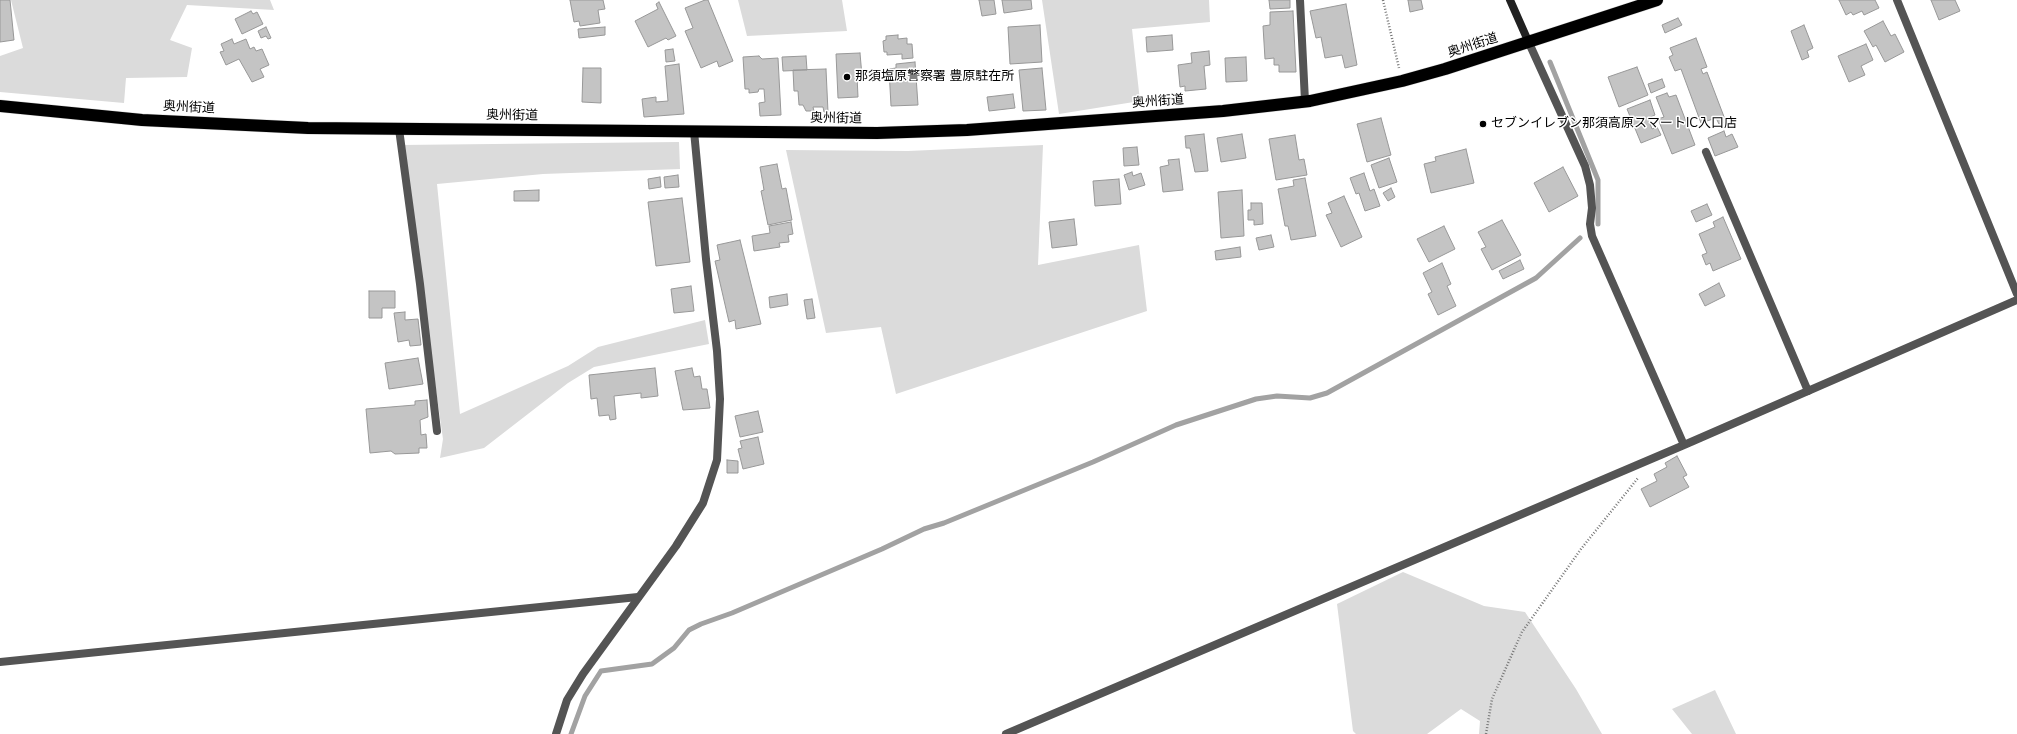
<!DOCTYPE html>
<html>
<head>
<meta charset="utf-8">
<style>
	body { margin:0 }
	canvas { display:block; background:#fff }
</style>
</head>
<body>
<canvas width="2017" height="734"></canvas>
<script>
const c = document.querySelector('canvas').getContext('2d');
c.lineJoin = 'round';
function fill(path, color) {
  c.fillStyle = color;
  c.fill(path, 'evenodd');
}
function shape(rows) {
  const path = new Path2D();
  for (const r of rows) {
    path.moveTo(r[0], r[1]);
    for (let i = 2; i < r.length; i += 2) path.lineTo(r[i], r[i + 1]);
  }
  return path;
}
function strokePath(path, color, width, dash) {
  c.strokeStyle = color;
  c.lineWidth = width;
  c.lineCap = dash ? 'butt' : 'round';
  c.setLineDash(dash || []);
  c.stroke(path);
}
function write(font, color, halo, rows, align = 'center') {
  c.font = font + ' "Nunito Sans","Noto Sans JP",sans-serif';
  c.lineWidth = 3;
  c.setLineDash([]);
  c.textBaseline = 'middle';
  c.strokeStyle = halo;
  c.fillStyle = color;
  for (const [text, x, y, turn = 0] of rows) {
    c.save();
    c.translate(x, y);
    c.rotate((+turn || 0) * Math.PI / 180);
    c.textAlign = isNaN(turn) ? turn : align;
    if (halo) c.strokeText(text, 0, 0);
    c.fillText(text, 0, 0);
    c.restore();
  }
}
fill(shape([
	[11,0,270,0,274,10,187,5,170,40,192,48,187,77,126,78,124,103,0,92,0,56,23,48],
	[738,0,842,0,847,31,747,36],
	[1042,0,1209,0,1210,22,1132,29,1140,101,1059,114],
	[679,142,680,169,543,174,437,184,460,414,568,366,598,347,705,320,709,344,594,367,568,383,484,448,440,458,443,439,401,145],
	[1043,145,1038,265,1139,245,1147,311,896,394,881,327,826,333,786,150,908,151],
	[1403,572,1484,606,1525,612,1576,689,1602,734,1479,734,1480,721,1461,709,1427,734,1356,734,1353,731,1337,604],
	[1715,690,1736,734,1692,734,1672,709]
]), '#dbdbdb');
strokePath(shape([
	[1550,62,1598,180,1598,224],
	[571,734,585,696,601,671,652,664,674,648,689,630,701,624,732,613,882,549,924,529,944,523,1093,462,1176,425,1256,399,1277,396,1310,398,1327,393,1536,278,1580,238]
]), '#a2a2a2', 5);
const building = shape([
	[0,0,10,0,14,40,0,42,0,0],
	[570,0,603,0,605,9,598,10,600,23,580,26,579,21,574,22,570,0],
	[705,0,708,0,733,61,719,67,717,61,701,68,685,31,693,28,685,8,705,0],
	[979,0,994,0,996,14,982,16,979,0],
	[1002,0,1031,0,1032,9,1004,13,1002,0],
	[1269,0,1290,0,1290,8,1270,9,1269,0],
	[1408,0,1421,0,1423,9,1410,12,1408,0],
	[1839,0,1875,0,1879,8,1864,15,1862,11,1853,15,1851,12,1846,15,1839,0],
	[1931,0,1955,0,1960,11,1939,20,1931,0],
	[659,2,676,36,668,40,666,38,648,47,635,21,658,9,656,4,659,2],
	[1346,4,1357,65,1345,68,1342,55,1325,58,1321,37,1316,38,1310,11,1346,4],
	[251,11,253,14,257,12,263,24,242,34,235,19,251,11],
	[1293,11,1296,72,1279,72,1279,65,1274,65,1274,58,1265,59,1263,26,1270,25,1270,12,1293,11],
	[1678,18,1682,25,1665,33,1662,25,1678,18],
	[1883,21,1891,36,1895,34,1904,52,1885,62,1876,45,1873,47,1864,31,1883,21],
	[1040,25,1042,62,1010,64,1008,27,1040,25],
	[1804,25,1813,48,1807,51,1809,57,1802,60,1791,31,1804,25],
	[266,27,271,38,268,39,266,36,261,38,258,31,266,27],
	[605,27,605,35,579,38,578,29,605,27],
	[898,35,898,39,907,38,907,44,912,44,913,58,902,59,902,54,887,55,887,52,884,52,883,41,886,40,886,36,898,35],
	[1172,35,1173,50,1147,52,1146,37,1172,35],
	[1696,38,1707,67,1701,69,1703,74,1707,72,1726,122,1719,124,1716,118,1701,123,1681,69,1675,71,1669,57,1673,55,1670,48,1696,38],
	[232,39,234,44,246,39,250,49,254,47,256,51,262,49,269,65,260,69,264,77,252,82,239,59,226,65,220,52,224,51,221,44,232,39],
	[1866,44,1873,60,1861,66,1865,75,1849,82,1838,56,1866,44],
	[673,49,675,61,666,62,665,50,673,49],
	[1209,51,1210,65,1204,66,1206,89,1185,91,1185,86,1180,87,1178,65,1192,63,1191,53,1209,51],
	[860,53,862,76,857,76,858,97,838,98,836,54,860,53],
	[759,56,762,59,778,58,781,115,760,116,759,103,765,102,764,89,759,89,758,92,749,93,749,89,745,89,743,57,759,56],
	[806,56,807,70,783,71,782,57,806,56],
	[1246,57,1247,81,1226,82,1225,58,1246,57],
	[915,62,918,105,891,106,889,69,896,68,896,64,915,62],
	[679,64,684,114,644,117,642,99,656,97,656,102,668,101,665,66,679,64],
	[1637,67,1648,95,1619,107,1608,77,1637,67],
	[583,68,601,68,601,103,582,102,583,68],
	[1042,68,1046,110,1023,111,1019,70,1042,68],
	[826,69,828,112,824,112,823,107,813,107,814,111,806,111,803,105,799,105,798,91,794,91,793,70,826,69],
	[1662,79,1665,87,1651,93,1648,84,1662,79],
	[1667,93,1669,97,1676,95,1695,145,1672,154,1658,119,1664,117,1656,97,1667,93],
	[1013,94,1015,108,989,111,987,97,1013,94],
	[1650,100,1655,115,1648,118,1652,129,1657,127,1661,135,1641,143,1627,109,1650,100],
	[1381,118,1391,155,1367,162,1357,124,1381,118],
	[1724,131,1726,137,1732,134,1738,147,1715,156,1708,138,1724,131],
	[1204,134,1208,171,1195,172,1190,148,1186,148,1185,136,1204,134],
	[1242,134,1246,158,1221,162,1217,138,1242,134],
	[1295,135,1299,160,1304,159,1307,175,1276,180,1269,139,1295,135],
	[1137,147,1139,165,1124,166,1123,148,1137,147],
	[1466,149,1474,183,1431,193,1424,164,1436,161,1435,157,1466,149],
	[1389,158,1397,182,1379,188,1371,165,1389,158],
	[1179,159,1183,190,1163,192,1160,167,1169,165,1168,160,1179,159],
	[777,164,782,189,786,188,792,220,768,225,761,191,764,190,760,167,777,164],
	[1563,167,1578,196,1549,212,1534,183,1563,167],
	[1132,172,1133,176,1141,173,1145,185,1129,190,1124,175,1132,172],
	[1364,173,1370,191,1374,189,1380,206,1365,211,1359,193,1356,194,1350,178,1364,173],
	[678,175,679,187,665,188,664,177,678,175],
	[660,177,661,187,649,189,648,179,660,177],
	[1305,178,1316,236,1291,240,1288,226,1285,226,1278,189,1294,186,1293,180,1305,178],
	[1119,179,1121,204,1095,206,1093,181,1119,179],
	[1391,188,1395,197,1388,201,1383,193,1391,188],
	[539,190,539,201,514,201,514,191,539,190],
	[1242,190,1244,236,1221,238,1218,192,1242,190],
	[1344,196,1362,237,1341,247,1326,215,1332,213,1328,203,1344,196],
	[682,198,690,262,656,266,648,202,682,198],
	[1251,203,1262,203,1263,224,1254,225,1254,220,1248,220,1248,210,1251,210,1251,203],
	[1707,204,1712,215,1696,222,1691,211,1707,204],
	[1723,217,1741,259,1713,271,1710,263,1706,265,1702,255,1707,253,1699,234,1715,227,1713,222,1723,217],
	[1074,219,1077,245,1052,248,1049,222,1074,219],
	[1502,220,1521,255,1492,270,1481,249,1486,247,1478,232,1502,220],
	[791,222,793,234,788,235,789,242,779,243,780,247,754,251,752,236,770,233,769,226,791,222],
	[1444,226,1455,249,1429,262,1417,239,1444,226],
	[1271,235,1274,247,1259,250,1256,238,1271,235],
	[740,240,761,324,736,329,735,320,729,322,715,261,720,260,717,245,740,240],
	[1240,247,1241,257,1216,260,1215,251,1240,247],
	[1520,260,1524,269,1503,279,1499,271,1520,260],
	[1442,263,1451,284,1447,286,1456,306,1438,315,1428,294,1432,292,1423,273,1442,263],
	[1719,283,1725,296,1705,306,1699,294,1719,283],
	[691,286,694,311,674,313,671,289,691,286],
	[369,291,395,291,395,308,382,308,382,318,369,318,369,291],
	[787,294,788,305,770,308,769,297,787,294],
	[812,299,815,318,807,319,804,300,812,299],
	[405,312,405,320,418,319,421,345,410,346,409,340,398,342,394,313,405,312],
	[418,358,423,384,389,389,385,363,418,358],
	[655,368,658,396,641,398,641,393,614,396,616,419,610,420,609,415,599,416,597,398,591,399,589,375,655,368],
	[692,368,694,377,700,376,702,389,707,389,710,408,683,410,675,371,692,368],
	[427,400,428,417,420,420,421,435,426,434,427,448,419,448,419,453,395,454,391,451,370,453,366,409,415,405,415,401,427,400],
	[758,411,763,432,740,437,735,416,758,411],
	[758,437,764,464,743,469,738,449,742,448,740,441,758,437],
	[1677,456,1687,475,1683,477,1689,487,1650,507,1641,489,1657,481,1654,474,1667,467,1665,463,1677,456],
	[727,460,738,461,738,473,727,473,727,460]
]);
fill(building, '#c4c4c4');
strokePath(building, '#989898', 1);
const highway = shape([
	[0,106,142,120,308,128,877,133,967,130,1223,111,1310,101,1402,81,1445,69,1657,0]
]);
strokePath(highway, '#dbdbdb', 13);
strokePath(shape([
	[1383,0,1399,68],
	[1486,734,1492,699,1522,632,1581,549,1638,478]
]), '#767676', 2.5, [1, 2]);
strokePath(shape([
	[1300,0,1305,101],
	[399,129,420,284,437,431],
	[1706,152,1808,391],
	[0,662,638,597]
]), '#545454', 8);
strokePath(shape([
	[1897,0,2017,294],
	[1529,43,1585,166,1590,185,1592,208,1590,224,1592,236,1684,445],
	[556,734,567,700,583,674,676,546,703,503,717,460,720,399,717,351,706,259,694,131],
	[1006,734,1684,445,2017,300]
]), '#545454', 8);
strokePath(shape([
	[1510,0,1529,43]
]), '#212121', 8);
strokePath(highway, '#000', 12);
for (const [x, y, r, color] of [
	[847,77,4,"#000"],
	[1483,124,4,"#000"]
]) {
  const dot = new Path2D();
  dot.arc(x, y, r, 0, 2 * Math.PI);
  c.fillStyle = color;
  c.fill(dot);
  strokePath(dot, '#fff', 1.5);
}
write('13px', '#000', '#fff', [
	["奥州街道",1473,46,-18],
	["奥州街道",1158,102,-4],
	["奥州街道",189,108,3],
	["奥州街道",512,116,1],
	["奥州街道",836,119,1]
]);
write('13px', '#000', '#fff', [
	["那須塩原警察署 豊原駐在所",855,77],
	["セブンイレブン那須高原スマートIC入口店",1491,124]
], 'left');
</script>
</body>
</html>
